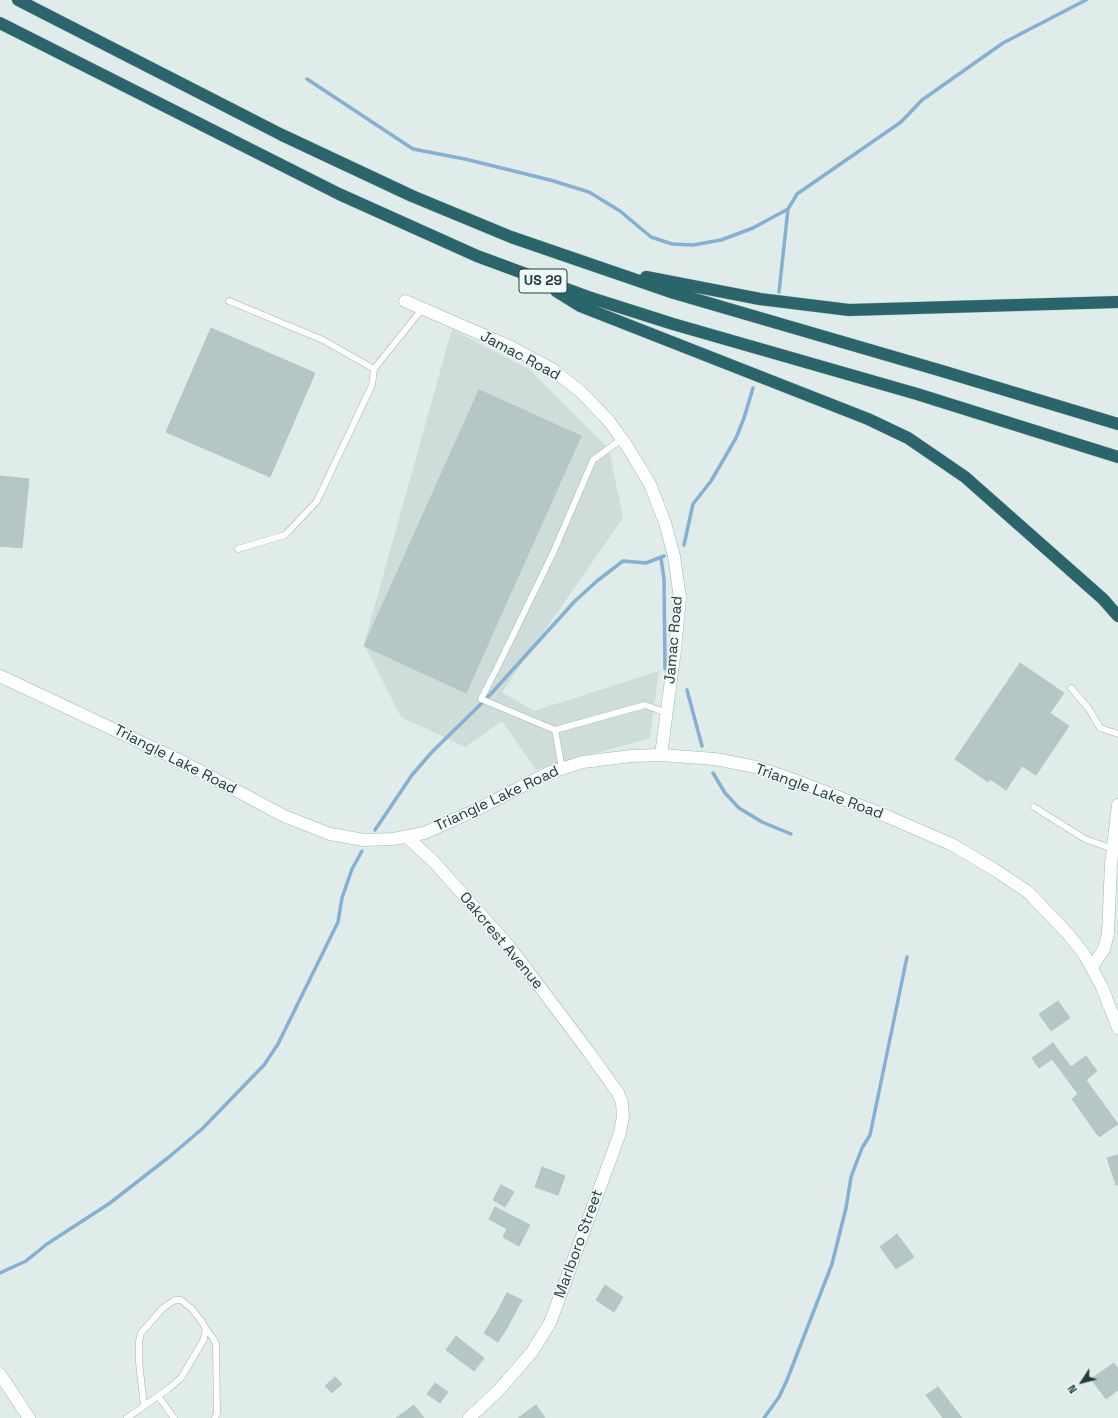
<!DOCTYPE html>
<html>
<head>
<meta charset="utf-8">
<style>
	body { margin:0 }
	#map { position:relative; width:1118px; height:1418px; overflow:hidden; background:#e0ecea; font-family:"Space Grotesk",sans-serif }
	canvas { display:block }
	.north { position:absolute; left:1062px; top:1362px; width:40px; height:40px; -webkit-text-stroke:3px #f1f8f7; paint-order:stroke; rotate:234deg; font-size:11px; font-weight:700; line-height:16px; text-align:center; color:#203c3d }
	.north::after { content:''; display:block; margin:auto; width:14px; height:18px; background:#203c3d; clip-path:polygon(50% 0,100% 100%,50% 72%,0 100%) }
</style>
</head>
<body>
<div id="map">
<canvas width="1118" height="1418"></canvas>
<div class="north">N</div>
</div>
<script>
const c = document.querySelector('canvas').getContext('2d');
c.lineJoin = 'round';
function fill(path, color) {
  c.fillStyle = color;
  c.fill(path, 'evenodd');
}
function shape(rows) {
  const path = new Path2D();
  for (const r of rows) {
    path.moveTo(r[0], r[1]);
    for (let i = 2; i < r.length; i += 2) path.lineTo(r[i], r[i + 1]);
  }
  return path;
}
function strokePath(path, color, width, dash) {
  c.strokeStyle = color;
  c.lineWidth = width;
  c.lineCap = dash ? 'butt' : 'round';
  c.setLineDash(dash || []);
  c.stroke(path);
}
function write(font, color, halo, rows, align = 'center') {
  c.font = font + ' "Space Grotesk",sans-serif';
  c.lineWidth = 3;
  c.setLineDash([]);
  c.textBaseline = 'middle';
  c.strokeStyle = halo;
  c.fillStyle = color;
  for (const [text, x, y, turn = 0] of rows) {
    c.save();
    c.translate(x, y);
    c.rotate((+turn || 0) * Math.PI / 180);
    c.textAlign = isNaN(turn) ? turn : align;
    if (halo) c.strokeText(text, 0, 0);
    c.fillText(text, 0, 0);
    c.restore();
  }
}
fill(shape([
	[452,329,530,370,609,449,623,518,502,692,534,711,659,671,650,738,536,770,502,721,465,747,401,717,364,644]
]), '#cedcda');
strokePath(shape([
	[307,79,413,149,465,159,550,180,589,192,620,211,651,237,672,244,693,245,721,240,753,228,788,209],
	[779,292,788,209,797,194,901,122,922,100,1003,43,1086,0],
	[684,545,693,504,711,481,736,438,744,418,753,388],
	[661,558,664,579,665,669],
	[687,690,702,746],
	[713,773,725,793,739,808,762,822,791,834],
	[375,830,412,775,431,753,488,697,575,601,597,581,623,561,646,563,664,556],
	[0,1273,26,1261,47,1244,110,1203,169,1157,202,1129,264,1065,278,1044,338,922,342,898,352,869,362,851],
	[764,1418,779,1397,787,1380,832,1264,846,1208,851,1177,862,1148,870,1135,907,957]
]), '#84b0d4', 3.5);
const building = shape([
	[211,328,315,373,270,477,166,432,211,328],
	[479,390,581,436,466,693,364,646,479,390],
	[0,476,29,479,22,548,0,546,0,476],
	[1020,663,1064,693,1050,713,1069,726,1036,775,1022,766,1006,790,990,779,988,782,955,759,1020,663],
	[1058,1001,1070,1018,1051,1031,1039,1014,1058,1001],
	[1053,1043,1071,1067,1086,1056,1097,1071,1086,1080,1118,1124,1099,1137,1072,1099,1078,1094,1052,1059,1039,1068,1032,1058,1053,1043],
	[1118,1155,1118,1185,1116,1185,1107,1158,1118,1155],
	[542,1167,565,1176,558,1195,535,1187,542,1167],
	[501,1185,514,1192,505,1207,493,1200,501,1185],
	[495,1207,530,1225,519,1246,503,1237,507,1229,489,1219,495,1207],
	[897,1234,914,1257,896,1269,880,1247,897,1234],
	[605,1285,623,1297,614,1312,596,1300,605,1285],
	[507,1293,522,1300,507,1328,498,1342,484,1333,497,1312,507,1293],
	[456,1336,484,1358,474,1371,446,1350,456,1336],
	[1114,1363,1118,1369,1118,1390,1106,1399,1091,1379,1114,1363],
	[335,1377,342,1384,332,1393,325,1386,335,1377],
	[435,1383,448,1392,440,1403,427,1394,435,1383],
	[938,1387,962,1418,943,1418,926,1395,938,1387],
	[414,1405,424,1418,396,1418,414,1405],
	[536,1405,545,1418,518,1418,536,1405]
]);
fill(building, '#b5c7c4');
strokePath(building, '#b2c6c3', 1);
const lane = shape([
	[229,301,323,340,374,369,422,309],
	[238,549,285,535,317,501,372,385,374,369],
	[1071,688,1089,709,1100,728,1118,734],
	[555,730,481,699,499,664,553,553,593,460,622,439],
	[562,769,555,730,645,705,667,713],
	[1034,807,1085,839,1113,849],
	[206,1329,213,1338,216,1344,217,1413,215,1418],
	[158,1396,174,1418],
	[127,1418,168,1389,181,1378,203,1341,206,1329,202,1322,192,1309,181,1300,175,1300,163,1308,141,1333,139,1341,139,1362,144,1406]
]);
const street = shape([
	[405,301,511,347,552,369,581,392,608,420,627,446,650,484,665,523,674,556,680,598,675,650,661,755],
	[407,837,434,862,509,946,588,1051,618,1093,622,1103,623,1116,620,1133,550,1323,532,1352,498,1391,469,1418],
	[0,1374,29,1418]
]);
const secondary = shape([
	[0,676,185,763,284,816,330,834,364,840,393,839,424,833,476,810,548,773,583,762,631,756,661,755,715,759,756,767,797,781,877,812,951,844,995,870,1028,892,1069,935,1084,954,1102,987,1118,1028],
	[1092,967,1104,949,1108,933,1111,864,1118,805]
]);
const highway = shape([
	[18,0,282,135,412,196,511,237,674,293,942,371,1118,424],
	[0,23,339,194,477,256,588,297,673,324,917,394,1118,457],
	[646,277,760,299,849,310,1118,302],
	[556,291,580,306,868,419,908,438,965,477,1103,599,1118,616]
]);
strokePath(lane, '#a3b4b3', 7);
strokePath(street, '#a3b4b3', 13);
strokePath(secondary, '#9eb8b6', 13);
strokePath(highway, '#c1c8c9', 13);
strokePath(lane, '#fff', 6);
strokePath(street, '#fff', 12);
strokePath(secondary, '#fff', 12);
strokePath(highway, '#2a656b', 12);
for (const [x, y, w] of [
	[543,281,48]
]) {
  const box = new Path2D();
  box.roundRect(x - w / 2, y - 12, w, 24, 3);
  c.fillStyle = '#f1f8f7';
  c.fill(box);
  strokePath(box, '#203c3d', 1);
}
write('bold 14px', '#203c3d', null, [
	["US 29",543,281]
]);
write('15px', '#203c3d', '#f1f8f7', [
	["Jamac Road",520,356,28],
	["Jamac Road",674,640,-85],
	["Triangle Lake Road",175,760,27],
	["Triangle Lake Road",819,792,20],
	["Triangle Lake Road",497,799,-25],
	["Oakcrest Avenue",501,941,50],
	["Marlboro Street",579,1244,-70]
]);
</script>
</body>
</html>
